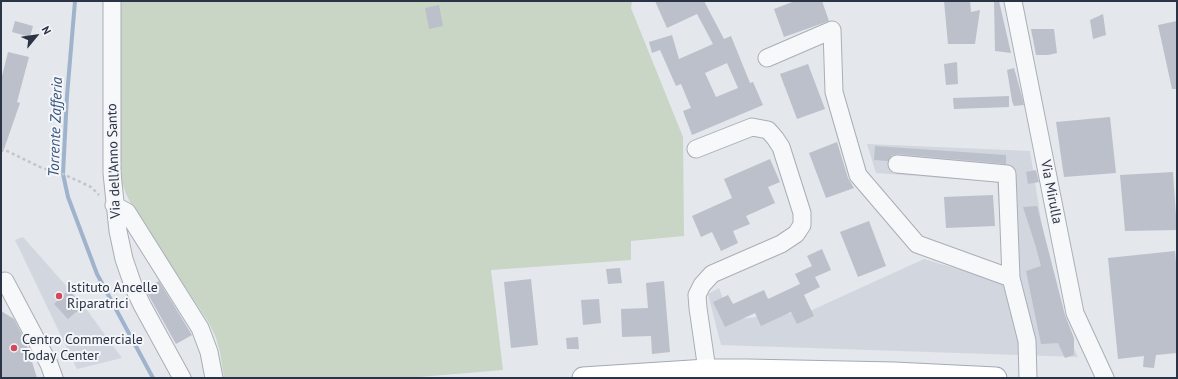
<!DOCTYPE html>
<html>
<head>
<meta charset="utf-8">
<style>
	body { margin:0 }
	#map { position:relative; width:1178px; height:379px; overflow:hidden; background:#e4e7ec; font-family:"PT Sans",sans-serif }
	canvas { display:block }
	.frame { position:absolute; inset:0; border:2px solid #2b3445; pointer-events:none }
	.north { position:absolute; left:16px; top:16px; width:40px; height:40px; -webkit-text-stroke:3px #f4f6f9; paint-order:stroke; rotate:61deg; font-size:11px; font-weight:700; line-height:16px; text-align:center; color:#2b3445 }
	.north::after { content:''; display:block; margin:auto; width:14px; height:18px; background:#2b3445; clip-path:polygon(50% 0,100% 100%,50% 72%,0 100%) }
</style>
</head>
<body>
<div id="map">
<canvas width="1178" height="379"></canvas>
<div class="frame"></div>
<div class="north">N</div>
</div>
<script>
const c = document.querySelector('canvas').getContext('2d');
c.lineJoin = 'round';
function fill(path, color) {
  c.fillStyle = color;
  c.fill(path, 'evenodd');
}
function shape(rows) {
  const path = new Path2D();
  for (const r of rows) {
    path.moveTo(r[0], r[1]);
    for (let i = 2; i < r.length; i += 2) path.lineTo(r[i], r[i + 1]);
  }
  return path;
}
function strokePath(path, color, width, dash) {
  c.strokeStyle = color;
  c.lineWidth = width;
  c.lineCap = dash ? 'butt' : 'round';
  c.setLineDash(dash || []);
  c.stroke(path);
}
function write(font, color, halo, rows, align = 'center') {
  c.font = font + ' "PT Sans",sans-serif';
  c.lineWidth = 4;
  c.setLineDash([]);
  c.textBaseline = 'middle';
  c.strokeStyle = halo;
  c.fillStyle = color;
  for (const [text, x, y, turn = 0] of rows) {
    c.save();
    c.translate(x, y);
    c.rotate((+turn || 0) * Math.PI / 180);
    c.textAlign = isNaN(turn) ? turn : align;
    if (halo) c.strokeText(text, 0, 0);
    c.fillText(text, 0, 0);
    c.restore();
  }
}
fill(shape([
	[867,144,1030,151,1055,308,1078,357,721,345,708,294,719,288,731,320,810,311,924,259,1004,283,997,182,876,173],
	[23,237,84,306,122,358,77,369,15,240]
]), '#d2d6de');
fill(shape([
	[120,1,632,1,631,8,683,137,684,236,631,241,631,260,491,270,503,370,408,378,224,378,220,352,216,338,209,323,134,210,126,194,121,179,118,156]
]), '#c9d6c5');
strokePath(shape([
	[75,1,67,96,63,174,68,197,97,274,153,378]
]), '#9fb4cc', 4);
fill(shape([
	[655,1,704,1,724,39,731,36,750,83,753,82,763,105,692,135,683,111,691,108,681,84,676,86,660,50,652,53,649,42,672,35,679,59,713,44,697,14,667,28],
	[727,63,738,88,716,97,705,73],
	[795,1,822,1,829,21,784,37,774,9],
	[944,1,970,1,971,12,980,10,975,44,948,44],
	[994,1,999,1,1011,53,995,51],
	[439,5,443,26,429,29,425,8],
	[1103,14,1106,35,1093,39,1090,20],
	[15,21,33,26,30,37,12,32],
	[1177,21,1177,89,1172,89,1158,25],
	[1031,29,1054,29,1057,53,1048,55,1036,55],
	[8,52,29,57,17,102,20,103,3,152,1,152,1,80],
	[957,62,958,84,946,85,944,64],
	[808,64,825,109,797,119,780,74],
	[1014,68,1020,89,1024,105,1014,106,1012,101,1007,70],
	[1009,96,1009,107,954,109,953,98],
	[1110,117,1116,173,1064,177,1056,122],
	[837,142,848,178,854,188,826,198,809,153],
	[875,146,1006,155,1006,164,898,154,892,155,888,161,874,160],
	[770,159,780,182,768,187,775,203,746,216,750,224,733,231,738,243,721,251,712,232,701,237,692,216,732,198,724,179],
	[1036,170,1039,182,1028,184,1026,172],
	[1173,172,1177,230,1125,231,1120,175],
	[993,195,995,226,946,228,944,197],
	[1037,206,1065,315,1074,338,1074,355,1065,358,1058,343,1041,344,1026,271,1041,266,1035,244,1023,207],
	[869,221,886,266,858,277,840,232],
	[822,249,831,270,815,277,820,287,804,295,814,316,797,324,791,312,761,326,755,313,725,327,713,302,728,295,733,304,764,290,768,299,800,284,795,274,812,266,807,256],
	[1175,251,1177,273,1177,353,1156,355,1154,368,1143,367,1144,356,1118,359,1108,258],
	[620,268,622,283,608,284,606,269],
	[531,279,538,345,511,348,504,282],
	[159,281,192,335,176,344,145,289],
	[664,281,670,352,652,354,651,336,622,337,621,309,648,308,646,283],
	[69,290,83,306,68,319,54,304],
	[599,299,601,323,583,325,581,300],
	[1,311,14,319,26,342,37,378,1,378],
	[578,337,579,349,567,349,566,338]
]), '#bbc0ca');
const minor = shape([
	[112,1,112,173,118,231,124,259,134,288,142,305,182,378],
	[1013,1,1075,313,1105,378],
	[767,58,832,30,834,92,858,175,917,244,1011,278,1027,341,1028,378],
	[696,149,752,127,768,130,775,138,781,147,802,213,802,225,796,234,781,244,712,274,702,285,697,295,698,308,707,370],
	[897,164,1007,174,1011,278],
	[114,205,127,212,200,328,209,352,214,378],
	[5,281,49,364,54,378]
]);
const major = shape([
	[583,378,707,370,747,370,894,373,996,378]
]);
strokePath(minor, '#a9aeb7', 19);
strokePath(major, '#a3abb8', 23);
strokePath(shape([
	[1,148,42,168,63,174,91,187,99,195]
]), '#c2c5cb', 2.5, [3, 3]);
strokePath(minor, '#f7f8fa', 17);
strokePath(major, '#fff', 21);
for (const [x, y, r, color] of [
	[59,296,4,"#d1495b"],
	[14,348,4,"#d1495b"]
]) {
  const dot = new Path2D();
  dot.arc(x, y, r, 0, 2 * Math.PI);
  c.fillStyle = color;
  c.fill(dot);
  strokePath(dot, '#f4f6f9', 1.5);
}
write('14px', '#2b3445', '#f4f6f9', [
	["Via dell'Anno Santo",114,161,-92],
	["Via Mirulla",1051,192,79]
]);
write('14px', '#2b3445', '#f4f6f9', [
	["Istituto Ancelle",67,288],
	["Riparatrici",67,304],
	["Centro Commerciale",22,340],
	["Today Center",22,356]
], 'left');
write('italic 15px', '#34527a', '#f4f6f9', [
	["Torrente Zafferia",56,127,-88]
]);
</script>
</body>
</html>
